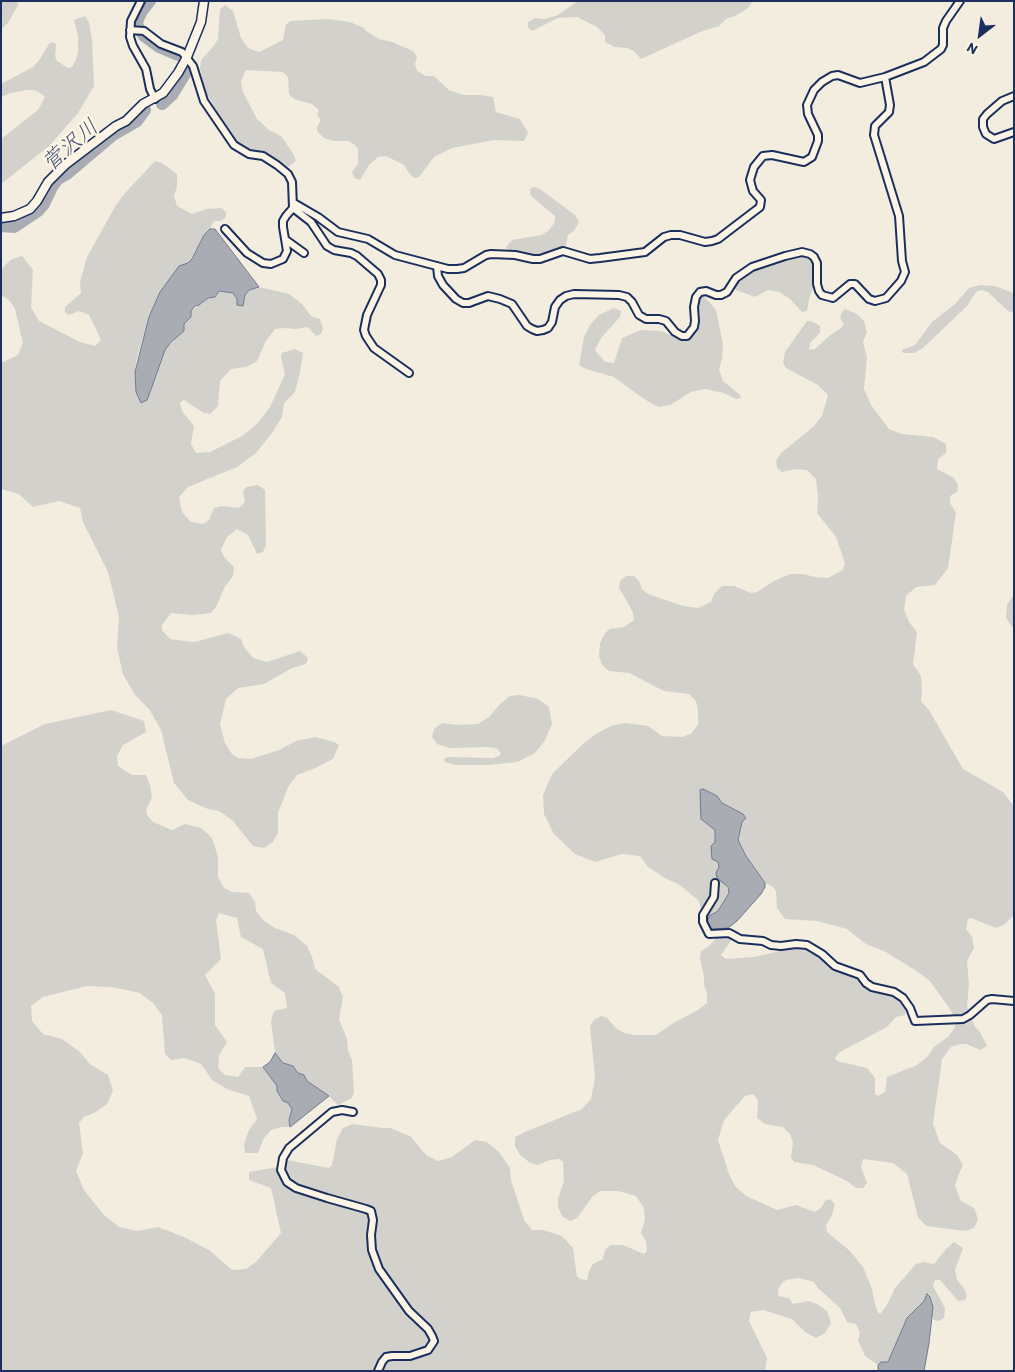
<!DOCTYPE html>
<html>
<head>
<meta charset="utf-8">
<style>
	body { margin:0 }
	#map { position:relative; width:1015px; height:1372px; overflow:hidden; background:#f3ede0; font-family:Itim,sans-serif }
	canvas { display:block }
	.frame { position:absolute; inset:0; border:2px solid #1b2f5e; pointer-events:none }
	.north { position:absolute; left:955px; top:10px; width:50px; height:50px; -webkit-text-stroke:4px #fcf5e5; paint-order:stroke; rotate:210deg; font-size:14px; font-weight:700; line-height:20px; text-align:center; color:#1b2f5e }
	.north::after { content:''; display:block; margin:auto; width:18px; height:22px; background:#1b2f5e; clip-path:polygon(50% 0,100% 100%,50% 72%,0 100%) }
</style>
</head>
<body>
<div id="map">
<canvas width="1015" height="1372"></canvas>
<div class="frame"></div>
<div class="north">N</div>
</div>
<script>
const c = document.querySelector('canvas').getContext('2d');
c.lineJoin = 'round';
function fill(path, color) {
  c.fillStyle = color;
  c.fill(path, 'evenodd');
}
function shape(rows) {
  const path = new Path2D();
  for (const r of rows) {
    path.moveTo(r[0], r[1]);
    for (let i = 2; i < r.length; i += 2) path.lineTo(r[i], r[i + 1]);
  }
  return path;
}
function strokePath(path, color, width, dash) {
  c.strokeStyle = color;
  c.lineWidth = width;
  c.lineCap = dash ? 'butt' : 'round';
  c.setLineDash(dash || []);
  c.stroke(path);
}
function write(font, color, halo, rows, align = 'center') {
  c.font = font + ' Itim,"Klee One",sans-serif';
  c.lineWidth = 5;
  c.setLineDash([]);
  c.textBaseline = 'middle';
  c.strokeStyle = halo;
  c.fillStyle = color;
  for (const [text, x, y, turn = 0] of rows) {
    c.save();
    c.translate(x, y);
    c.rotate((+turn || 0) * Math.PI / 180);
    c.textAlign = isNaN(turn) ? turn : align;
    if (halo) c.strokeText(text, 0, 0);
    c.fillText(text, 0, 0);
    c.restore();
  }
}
fill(shape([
	[1,1,17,1,18,5,8,23,1,29],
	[578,1,753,1,747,9,735,16,726,19,719,26,700,32,641,59,634,51,627,48,615,47,605,42,605,35,597,27,577,17,558,18,532,31,528,27,528,22,535,18,544,19,558,15],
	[225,5,233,11,241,38,248,48,259,52,283,40,286,25,290,21,328,19,350,22,364,28,366,31,379,39,392,42,413,51,417,57,415,64,417,71,426,76,434,76,449,90,464,95,481,95,493,97,496,112,520,119,528,133,524,141,494,140,452,148,434,157,419,177,414,178,409,173,404,165,386,156,378,157,369,165,360,180,354,178,352,172,358,164,358,149,355,145,348,141,333,141,324,138,317,131,317,127,321,120,317,115,319,110,312,104,294,99,289,94,288,77,283,72,246,70,241,81,243,92,257,119,269,130,281,136,294,155,296,161,288,167,282,167,245,150,235,141,205,91,200,68,201,60,213,47,218,39,220,9],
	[85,16,89,22,92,40,94,86,78,113,49,146,1,184,1,139,38,110,45,97,42,94,34,90,27,90,11,93,1,97,1,84,33,67,40,59,49,44,52,42,56,44,55,56,57,61,68,68,72,67,76,60,78,51,78,36,74,20],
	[155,161,162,163,177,174,177,186,174,196,177,206,192,214,206,209,221,208,226,212,226,217,221,221,215,221,212,224,210,229,204,235,192,259,188,263,179,266,149,317,136,362,135,371,136,392,149,395,165,350,177,336,184,324,188,321,191,311,208,298,215,297,219,291,233,293,237,299,237,305,244,302,245,295,249,290,259,287,289,294,302,304,311,316,320,319,323,329,321,334,316,336,308,327,296,329,284,328,275,329,266,341,257,361,246,367,231,369,220,381,218,406,210,414,204,413,184,400,180,403,182,411,194,426,191,444,196,453,210,452,242,436,257,424,270,407,285,374,281,358,282,353,295,349,303,353,300,372,295,392,284,403,282,417,272,433,256,453,237,467,188,487,179,497,181,508,183,513,191,522,203,524,209,520,214,508,221,506,239,508,245,502,243,492,246,487,258,485,265,490,266,545,263,552,257,554,248,535,237,529,227,537,221,550,224,557,234,567,233,576,224,588,216,607,211,613,193,615,171,613,162,625,162,630,170,639,184,641,195,642,228,633,241,639,244,647,253,658,267,662,300,651,308,658,306,664,292,668,264,684,238,688,226,699,220,724,225,743,232,754,238,758,251,759,279,750,296,741,315,737,334,742,339,745,333,759,315,768,297,775,288,787,278,813,278,833,273,842,264,848,253,846,232,820,219,811,208,809,188,800,174,783,161,730,149,709,135,695,123,674,117,648,119,617,108,572,83,522,80,508,59,501,33,507,19,494,1,489,1,363,18,355,23,343,15,309,9,300,1,295,2,269,10,260,22,256,33,270,31,307,39,321,80,342,95,346,101,340,89,315,79,311,69,315,65,313,65,307,81,293,80,282,87,257,116,205,125,193],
	[534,187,540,189,575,215,579,222,574,231,568,235,566,245,562,250,547,259,510,253,506,247,512,240,541,235,548,231,555,222,555,216,531,196,530,189],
	[792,255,807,256,815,268,814,285,809,299,807,311,802,312,790,299,779,292,768,290,755,297,736,290,734,287,737,281,745,273,753,268,767,265,776,260],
	[980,285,995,286,1014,293,1014,313,1008,311,988,292,981,290,976,292,967,306,923,348,914,353,904,353,902,352,902,350,915,345,932,322,955,304,969,288],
	[704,296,716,310,723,344,722,359,719,370,723,381,740,395,741,398,736,399,724,393,705,389,691,392,670,405,658,407,644,399,614,377,586,369,579,365,584,337,590,325,599,315,614,308,621,311,620,317,601,338,595,350,605,362,614,363,622,338,641,330,661,331,684,341,690,338,694,332,698,297],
	[845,309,857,314,864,321,867,333,863,341,867,358,864,389,871,405,889,429,902,434,933,437,946,444,946,453,938,459,937,469,954,478,958,485,957,492,950,496,950,503,956,513,948,568,935,585,916,587,906,596,904,610,909,622,917,632,913,664,921,676,922,689,921,701,929,710,963,769,1003,792,1014,806,1014,915,1005,924,996,928,971,918,968,919,966,929,972,937,974,948,967,961,969,984,967,1007,975,1027,980,1032,987,1046,980,1050,966,1044,960,1044,951,1047,942,1059,933,1124,940,1143,957,1155,963,1165,958,1176,955,1186,961,1201,974,1208,978,1219,974,1228,966,1231,926,1226,918,1217,907,1174,893,1163,863,1159,861,1167,867,1183,863,1188,856,1188,847,1181,813,1165,794,1162,791,1157,793,1142,790,1134,783,1127,765,1124,757,1118,758,1100,753,1094,745,1096,724,1120,718,1140,729,1174,735,1186,746,1196,777,1210,796,1205,815,1212,821,1208,825,1201,830,1199,835,1204,832,1215,826,1225,827,1232,850,1251,863,1267,872,1289,876,1308,879,1314,881,1313,888,1303,895,1288,916,1264,923,1262,934,1264,947,1248,954,1242,963,1248,955,1270,957,1280,963,1287,967,1296,965,1300,958,1301,940,1280,935,1280,933,1286,945,1308,944,1318,939,1321,934,1320,931,1316,933,1307,924,1301,907,1318,888,1362,881,1362,878,1365,865,1356,858,1340,860,1333,856,1324,847,1322,840,1308,818,1288,814,1282,799,1278,786,1280,782,1283,778,1290,778,1296,789,1298,793,1304,808,1301,817,1304,827,1311,831,1323,825,1333,816,1338,805,1332,792,1319,763,1310,751,1312,749,1321,767,1358,765,1371,1,1371,1,746,45,724,111,710,144,721,146,732,123,745,117,756,118,766,132,775,146,775,150,785,152,798,146,810,147,815,153,822,172,830,185,824,201,828,212,838,218,857,218,877,224,888,232,892,249,893,255,902,256,911,264,921,275,928,294,935,307,946,312,957,315,969,339,987,343,997,339,1019,347,1039,348,1051,352,1060,354,1092,352,1098,338,1105,329,1096,307,1081,304,1075,298,1073,293,1066,284,1063,275,1053,271,1021,274,1011,287,1008,285,993,271,983,263,949,241,937,237,918,219,913,216,920,221,959,205,975,215,994,215,1025,227,1042,219,1055,218,1068,225,1075,238,1077,245,1067,263,1067,277,1086,277,1091,283,1101,288,1103,292,1109,289,1120,290,1127,281,1127,271,1130,264,1138,258,1153,245,1153,244,1144,249,1130,257,1119,249,1096,227,1089,212,1080,201,1064,185,1058,171,1060,165,1054,162,1015,153,1003,140,993,112,987,87,986,43,997,31,1006,32,1021,43,1034,62,1039,79,1051,90,1064,108,1075,113,1091,107,1104,94,1113,84,1117,79,1123,83,1153,76,1171,84,1190,103,1214,119,1227,138,1231,158,1227,184,1237,209,1250,232,1270,246,1269,256,1262,281,1233,271,1188,249,1180,249,1172,278,1167,287,1160,329,1168,332,1165,337,1139,343,1128,352,1124,383,1128,390,1128,410,1136,426,1155,438,1161,452,1157,475,1140,487,1142,499,1152,510,1168,511,1180,524,1220,532,1230,543,1230,562,1236,573,1248,577,1277,581,1279,587,1280,589,1271,593,1264,603,1259,605,1250,610,1245,623,1245,644,1254,647,1251,646,1241,641,1233,645,1219,644,1208,636,1196,618,1191,600,1191,593,1196,577,1218,570,1221,562,1216,558,1207,558,1199,564,1181,563,1162,559,1159,550,1160,537,1165,529,1162,520,1155,515,1146,515,1137,525,1132,582,1109,591,1099,595,1078,590,1026,595,1019,601,1016,607,1018,617,1029,625,1033,634,1035,656,1035,675,1022,698,1010,707,1003,707,994,704,984,704,976,700,959,701,951,709,946,719,935,731,935,730,942,721,955,726,959,754,957,776,952,796,946,806,947,898,999,906,1008,905,1015,896,1017,887,1027,840,1052,835,1058,837,1061,867,1068,875,1078,875,1094,878,1096,885,1092,887,1077,917,1065,928,1056,934,1047,949,1036,955,1027,952,1012,930,981,918,972,886,952,866,944,847,929,817,921,785,919,777,908,776,891,772,886,765,883,746,856,738,840,742,822,746,818,743,814,722,803,717,796,715,842,719,867,729,893,718,911,709,916,706,916,701,909,699,901,680,885,665,878,648,867,640,856,622,854,595,862,575,854,554,834,544,814,543,795,552,774,583,744,596,734,611,726,625,723,648,726,662,736,683,737,692,733,698,724,698,710,696,701,689,694,664,691,629,673,609,671,602,665,599,656,600,643,605,633,610,629,624,627,634,620,633,613,628,603,619,588,620,581,626,576,634,576,639,581,642,589,648,594,683,606,698,608,711,602,714,594,722,586,734,586,751,593,757,592,774,581,790,574,803,574,815,577,828,578,843,570,845,563,836,537,817,513,818,498,816,479,807,470,796,469,782,472,777,468,776,461,781,453,813,427,822,416,828,395,818,385,786,368,783,363,785,352,807,321,811,321,820,326,820,333,810,343,809,350,815,349,829,336,841,328,844,324,840,318,842,312],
	[1014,594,1014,628,1010,625,1006,617,1007,605],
	[520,695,538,699,549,707,552,724,544,742,534,754,517,762,488,765,456,765,445,762,444,759,448,757,493,758,499,756,501,753,496,748,486,747,449,748,437,744,432,737,434,729,442,723,457,725,478,724,489,717,501,703,510,696]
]), '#d3d1cc');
const water = shape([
	[210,229,215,229,259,287,249,290,245,295,243,306,237,305,237,299,233,293,219,291,215,297,208,298,199,305,195,306,191,311,191,317,184,324,184,331,171,342,165,350,149,395,147,400,141,403,136,392,135,372,149,317,160,292,179,266,188,263,192,259,204,235,210,229],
	[703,789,717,796,722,803,743,814,746,818,742,822,738,840,746,856,765,883,765,887,761,894,737,921,728,928,711,929,707,924,709,916,718,911,729,893,728,887,717,878,716,873,719,867,718,862,712,859,711,846,715,842,715,830,701,819,700,790,703,789],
	[275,1053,283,1063,293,1066,298,1073,304,1075,307,1081,329,1096,290,1127,289,1120,292,1109,288,1103,283,1101,277,1091,277,1086,263,1067,270,1062,275,1053],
	[927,1294,930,1297,933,1307,929,1343,924,1371,878,1371,878,1365,881,1362,888,1362,907,1318,924,1301,927,1294]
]);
fill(water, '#a9acb3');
strokePath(water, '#707a91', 1);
strokePath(shape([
	[150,1,142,11,138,19,137,25,144,36,159,47,178,55],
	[162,104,172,95,188,69],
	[1,226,14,227,38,211,44,204,52,187,58,179,67,174,113,135,137,121,145,110]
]), '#a9acb3', 12);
const minor = shape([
	[141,1,131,21,130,37,133,46,146,69,150,89,155,99],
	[130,30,144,31,161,44,182,52,193,66,204,101,234,145,249,154,263,156,277,165,288,174,292,182,293,208,286,216,283,221,283,227,287,251,283,259,271,264,263,263,247,253,225,229],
	[1014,96,1002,101,987,114,983,119,983,127,986,134,994,139,1014,132],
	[294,203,318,217,338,232,368,239,395,255,448,269,457,269,464,268,486,255,491,254,515,255,533,259,540,259,563,251,590,259,600,258,645,252,664,237,671,235,680,235,705,242,712,241,718,239,760,207,761,200,753,191,750,180,754,167,763,156,772,155,804,162,812,157,818,141,818,135,808,114,807,105,814,90,822,82,832,76,838,75,860,83,885,77,924,62,941,49,943,45,943,28,946,21,960,1],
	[293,208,311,222,327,246,334,250,351,253,357,256,378,274,381,280,381,285,367,315,364,330,366,336,374,348,409,373],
	[286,240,304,253],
	[437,266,438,276,443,285,456,299,463,303,469,303,488,296,500,299,512,304,527,326,532,329,537,331,543,330,548,328,552,322,555,307,560,300,566,296,574,294,619,295,627,297,632,302,639,315,646,319,659,319,666,321,675,332,682,336,687,336,694,327,695,321,694,307,696,297,700,292,706,291,716,295,721,295,727,292,736,278,752,267,785,256,802,252,810,254,814,257,817,263,817,284,819,291,822,295,833,298,850,284,855,284,869,299,875,301,886,298,901,281,905,272,902,261,899,216,874,135,875,126,889,112,890,105,885,77],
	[715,883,714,897,703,915,703,922,709,934,729,933,740,939,763,941,771,945,781,946,796,944,807,945,822,954,835,966,860,975,866,983,872,987,894,992,903,998,910,1008,915,1021,963,1019,970,1015,987,1000,992,999,1014,1001],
	[353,1112,342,1110,332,1112,289,1148,283,1158,281,1170,287,1182,296,1188,327,1198,366,1209,371,1211,373,1220,371,1235,372,1250,379,1269,409,1311,428,1329,432,1336,434,1341,428,1350,410,1356,392,1356,386,1357,382,1362,378,1371]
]);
const tertiary = shape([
	[1,218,14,216,30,209,37,201,48,182,66,164,116,126,126,121,143,104,163,93,178,73,187,57,201,22,204,1]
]);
strokePath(minor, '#1b2f5e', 10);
strokePath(tertiary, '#1b2f5e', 11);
strokePath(minor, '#fcf5e5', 6);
strokePath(tertiary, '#fcf5e5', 8);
write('italic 22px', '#465478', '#fcf5e5', [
	["菅沢川",71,146,-41]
]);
</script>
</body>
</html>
